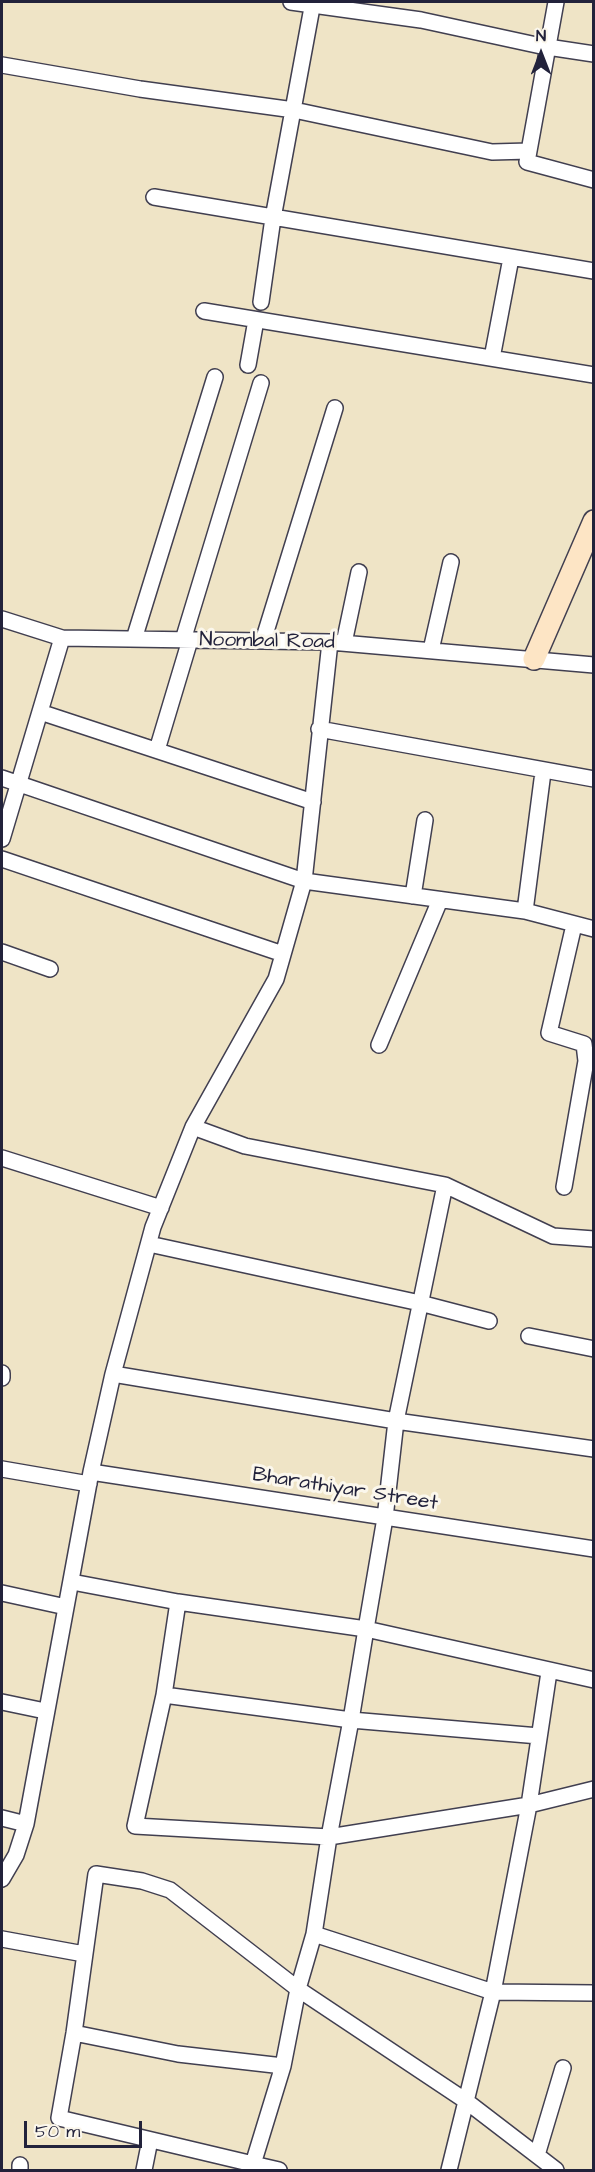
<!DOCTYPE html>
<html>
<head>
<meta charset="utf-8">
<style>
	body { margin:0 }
	#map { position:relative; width:595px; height:2172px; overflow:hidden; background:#efe4c6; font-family:"Architects Daughter",sans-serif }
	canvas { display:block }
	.frame { position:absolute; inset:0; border:3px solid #22223b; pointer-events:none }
	.north { position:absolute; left:511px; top:24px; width:60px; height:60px; -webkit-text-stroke:4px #fbf7ec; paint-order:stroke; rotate:0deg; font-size:16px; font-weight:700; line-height:24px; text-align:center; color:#22223b }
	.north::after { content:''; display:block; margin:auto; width:21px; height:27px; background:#22223b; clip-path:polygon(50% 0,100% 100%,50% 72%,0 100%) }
	.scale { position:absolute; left:24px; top:2121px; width:118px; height:27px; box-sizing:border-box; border:3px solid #22223b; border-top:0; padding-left:8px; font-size:18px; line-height:21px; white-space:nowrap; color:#22223b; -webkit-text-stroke:4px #fbf7ec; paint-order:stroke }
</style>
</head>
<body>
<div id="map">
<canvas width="595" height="2172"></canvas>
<div class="frame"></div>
<div class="north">N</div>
<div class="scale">50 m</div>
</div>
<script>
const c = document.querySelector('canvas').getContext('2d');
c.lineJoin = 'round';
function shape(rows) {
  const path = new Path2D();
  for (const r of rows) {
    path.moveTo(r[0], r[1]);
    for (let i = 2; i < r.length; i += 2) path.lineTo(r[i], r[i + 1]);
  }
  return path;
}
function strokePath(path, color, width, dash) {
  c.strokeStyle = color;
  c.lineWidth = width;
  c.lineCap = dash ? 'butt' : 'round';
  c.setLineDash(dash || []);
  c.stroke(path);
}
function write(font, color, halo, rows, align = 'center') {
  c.font = font + ' "Architects Daughter",sans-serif';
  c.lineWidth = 6;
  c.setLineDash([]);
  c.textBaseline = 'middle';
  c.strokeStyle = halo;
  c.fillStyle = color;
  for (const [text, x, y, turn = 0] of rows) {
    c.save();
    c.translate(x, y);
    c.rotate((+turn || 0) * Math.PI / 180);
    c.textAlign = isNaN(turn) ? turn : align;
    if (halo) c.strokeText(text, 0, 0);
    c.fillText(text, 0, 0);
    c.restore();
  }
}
const street = shape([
	[291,2,421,20,541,46,594,54],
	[2,65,140,89,294,110,492,152,529,151,556,2],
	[529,151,527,162,594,180],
	[154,197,594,271],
	[261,302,273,218,313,2],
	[204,311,594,375],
	[492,358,511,258],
	[248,365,256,320],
	[2,619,62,638,330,642,594,665],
	[134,639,215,377],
	[183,640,261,383],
	[263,641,335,408],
	[344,643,359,572],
	[431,650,451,562],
	[40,712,313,802],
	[319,729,594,779],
	[157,750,190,640],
	[2,778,304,881,525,911,594,929],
	[2,839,62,638],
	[2,859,283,954],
	[413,896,425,820],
	[525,911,543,772],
	[2,952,50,969],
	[379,1045,440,900],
	[193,1127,245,1146,445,1185,553,1236,594,1239],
	[2,1158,161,1208],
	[445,1185,396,1421,385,1518,366,1629,351,1720,329,1837,135,1826,164,1695,178,1602,366,1629,594,1680],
	[564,1187,586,1061,584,1044,549,1033,574,925],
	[149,1244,420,1303,489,1321],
	[529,1336,594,1349],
	[2,1373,2,1378],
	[113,1374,396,1421,594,1449],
	[2,1469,89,1484],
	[91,1472,594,1549],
	[72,1582,178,1602],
	[2,1593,66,1607],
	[164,1695,351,1720,539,1736],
	[2,1702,45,1711],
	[2,1818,26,1824],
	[2,1879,16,1855,26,1824,91,1472,113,1374,153,1227,193,1127,276,979,304,881,330,642],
	[314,1934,493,1992,594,1993],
	[2,1939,84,1954],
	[74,2033,178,2054,283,2066],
	[537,2155,563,2068],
	[20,2170,20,2165],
	[144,2170,150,2140],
	[251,2170,253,2164,279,2170],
	[449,2170,493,1992,529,1805,549,1672],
	[556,2170,466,2101,298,1989,170,1890,142,1881,96,1874,74,2033,59,2118,253,2164,283,2066,298,1989,314,1934,329,1837,529,1805,594,1789]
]);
const secondary = shape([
	[534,659,594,521]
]);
strokePath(street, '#413f50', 18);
strokePath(secondary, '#413f50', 24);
strokePath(street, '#fff', 15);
strokePath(secondary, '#fde5c5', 21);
write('21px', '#22223b', '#fbf7ec', [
	["Noombal Road",267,642,1],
	["Bharathiyar Street",345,1490,9]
]);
</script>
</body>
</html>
